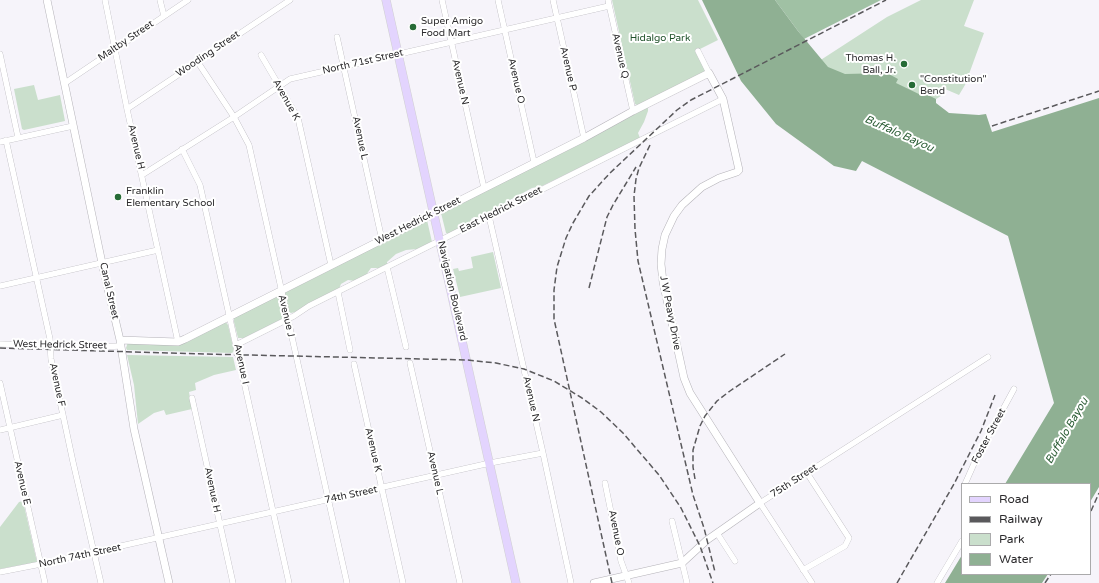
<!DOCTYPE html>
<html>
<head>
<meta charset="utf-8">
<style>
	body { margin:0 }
	#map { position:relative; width:1099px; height:583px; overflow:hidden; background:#f6f4fa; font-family:"Varela Round",sans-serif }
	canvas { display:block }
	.legend { position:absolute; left:961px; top:483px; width:130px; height:92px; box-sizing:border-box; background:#fff; border:1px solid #aaaaab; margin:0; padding:5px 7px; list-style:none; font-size:12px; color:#2b2a2c }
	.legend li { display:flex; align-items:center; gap:8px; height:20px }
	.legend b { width:20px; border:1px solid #aaaaab }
</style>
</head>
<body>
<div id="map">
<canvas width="1099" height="583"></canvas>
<ul class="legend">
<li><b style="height:5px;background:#e3d4fe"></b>Road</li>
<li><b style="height:5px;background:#5a595c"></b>Railway</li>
<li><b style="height:11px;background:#cadfcc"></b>Park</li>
<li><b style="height:11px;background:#8fb093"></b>Water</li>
</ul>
</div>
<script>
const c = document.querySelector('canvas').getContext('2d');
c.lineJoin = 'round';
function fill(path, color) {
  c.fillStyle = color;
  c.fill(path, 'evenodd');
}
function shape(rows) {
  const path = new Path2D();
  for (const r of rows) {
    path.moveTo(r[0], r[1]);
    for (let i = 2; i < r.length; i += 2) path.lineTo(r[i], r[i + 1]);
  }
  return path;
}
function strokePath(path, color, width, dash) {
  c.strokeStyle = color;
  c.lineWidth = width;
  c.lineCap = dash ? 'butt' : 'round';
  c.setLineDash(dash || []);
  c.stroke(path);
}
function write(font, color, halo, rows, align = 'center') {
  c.font = font + ' "Varela Round",sans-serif';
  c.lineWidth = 4;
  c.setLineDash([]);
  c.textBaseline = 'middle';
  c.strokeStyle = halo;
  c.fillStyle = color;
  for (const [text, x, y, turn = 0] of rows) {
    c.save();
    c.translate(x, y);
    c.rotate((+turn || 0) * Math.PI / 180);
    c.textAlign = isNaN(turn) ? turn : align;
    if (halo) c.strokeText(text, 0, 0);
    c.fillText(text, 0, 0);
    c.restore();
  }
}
fill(shape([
	[612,0,698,0,718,40,696,51,706,72,639,106,635,104],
	[921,0,974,0,964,26,984,33,965,85,959,95,945,89,944,94,919,110,816,63,887,17],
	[34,85,38,100,60,95,65,121,24,130,22,129,14,89],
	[648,107,648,111,644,122,638,133,640,138,542,186,532,188,497,207,485,215,477,218,474,217,471,219,472,221,462,227,449,234,446,233,441,213],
	[427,220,432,242,417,249,406,250,396,254,387,262,387,264,379,268,371,268,366,275,355,281,348,280,341,284,339,289,295,312,291,313,289,312,284,292],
	[493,252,501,288,460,297,453,269,458,268,459,271,473,268,471,257],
	[277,296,279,299,283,316,282,319,244,338,238,338,234,322,234,317],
	[225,321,228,325,234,351,232,353,127,350,126,348,128,342,172,343],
	[127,355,233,357,236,370,214,375,195,383,196,390,189,392,192,409,166,415,164,410,154,413,138,424,134,385],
	[23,501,37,562,0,569,0,527,19,502]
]), '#cadfcc');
fill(shape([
	[775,0,881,0,804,39]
]), '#a0c1a4');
fill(shape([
	[702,0,775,0,798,31,828,67,845,74,887,73,898,79,896,83,923,96,924,93,936,99,936,103,949,113,979,115,986,114,992,132,1099,98,1099,487,1090,502,1090,484,1005,484,1054,403,1008,236,862,161,856,171,834,166,776,124,741,81],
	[962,555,962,574,1048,574,1042,583,945,583]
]), '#8fb093');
const minor = shape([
	[105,0,127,109,178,342],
	[160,0,164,16],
	[442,0,484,188],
	[498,0,534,162],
	[553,0,584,138],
	[608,0,633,111],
	[337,37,382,240],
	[698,51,709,73],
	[0,54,18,137],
	[261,55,298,118,331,265],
	[197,61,234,117,249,145,347,583],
	[65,83,188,0],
	[127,109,290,0],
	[6,140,50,339,51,359,73,462,101,583],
	[0,142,73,126],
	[182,149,200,185,289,583],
	[142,175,234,117,290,79,609,6],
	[489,216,543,453,571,583],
	[387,267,406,347],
	[0,286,158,250],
	[338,292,350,350],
	[0,344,96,347,120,346],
	[236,345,294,316,309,306,723,99],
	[410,363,460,583],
	[354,364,403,583],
	[0,383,45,583],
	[192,398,233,583],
	[0,430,63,415],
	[605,483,621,561,629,583],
	[965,484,977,457,1014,389],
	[672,521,687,583],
	[717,533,735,561],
	[803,570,845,546,849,538,807,473],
	[0,572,41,564,490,463,543,453],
	[812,583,760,503,988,357],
	[937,583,962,541]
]);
const tertiary = shape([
	[47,0,102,263,120,340,134,429,169,583],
	[120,340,178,342,185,339,584,138,633,111,709,73,723,99,739,170,737,172,719,178,702,187,682,205,674,216,665,235,662,249,661,264,663,282,684,378,690,393,760,503,707,540,682,563,594,583]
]);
const primary = shape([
	[386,0,516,583]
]);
strokePath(minor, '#b4b2b8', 6);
strokePath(tertiary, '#b4b2b8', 8);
strokePath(primary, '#d0d0d1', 9);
strokePath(minor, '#fff', 5.5);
strokePath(tertiary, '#fff', 7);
strokePath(primary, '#e3d4fe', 8);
strokePath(shape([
	[992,126,1099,91],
	[650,145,639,168,636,179,634,196,635,229,638,261,693,495,704,528,715,572],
	[589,288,607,217,613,205,636,167],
	[0,348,204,354,467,360,496,363,524,369,554,381,582,398,601,412,623,433,659,475,681,508,700,546,713,583],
	[695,479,693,467,693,450,700,426,705,416,717,401,730,391,785,354],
	[1091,511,1099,493],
	[612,583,554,319,554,290,557,267,566,238,573,223,589,196,610,173,677,110,691,100,886,0],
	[897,583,954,484,981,431,995,395],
	[1045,583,1051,574]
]), '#5a595c', 1.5, [6, 3]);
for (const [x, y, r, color] of [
	[413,27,4,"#266b36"],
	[904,64,4,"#266b36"],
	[912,85,4,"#266b36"],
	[118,197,4,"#266b36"]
]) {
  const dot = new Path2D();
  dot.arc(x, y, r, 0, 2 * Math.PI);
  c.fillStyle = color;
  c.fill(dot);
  strokePath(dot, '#fff', 1.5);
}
write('10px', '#2b2a2c', '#fff', [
	["Super Amigo",421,21],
	["Food Mart",421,33],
	["Thomas H.",896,58,"right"],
	["Ball, Jr.",896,70,"right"],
	["\"Constitution\"",920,79],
	["Bend",920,91],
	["Franklin",126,191],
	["Elementary School",126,203]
], 'left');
write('10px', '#1f512a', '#fff', [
	["Hidalgo Park",660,38]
]);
write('10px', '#2b2a2c', '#fff', [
	["Maltby Street",126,41,-34],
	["Wooding Street",208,54,-34],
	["Avenue Q",620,56,77],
	["North 71st Street",363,62,-13],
	["Avenue P",568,69,77],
	["Avenue O",516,81,77],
	["Avenue N",460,82,77],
	["Avenue K",286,100,61],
	["Avenue L",360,138,78],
	["Avenue H",136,147,77],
	["East Hedrick Street",501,210,-27],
	["West Hedrick Street",418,221,-27],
	["Canal Street",109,291,77],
	["Navigation Boulevard",452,291,77],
	["J W Peavy Drive",670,313,79],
	["Avenue J",286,316,77],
	["West Hedrick Street",60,345,1],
	["Avenue I",241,364,78],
	["Avenue F",57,385,78],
	["Avenue N",531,399,77],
	["Foster Street",989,436,-62],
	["Avenue K",373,450,77],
	["Avenue L",435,473,77],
	["75th Street",794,481,-33],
	["Avenue E",22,483,77],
	["Avenue H",212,490,78],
	["74th Street",351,495,-12],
	["Avenue O",616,533,79],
	["North 74th Street",80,556,-12]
]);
write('italic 11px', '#295b33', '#fff', [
	["Buffalo Bayou",899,134,24],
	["Buffalo Bayou",1067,431,-60]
]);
</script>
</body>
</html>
